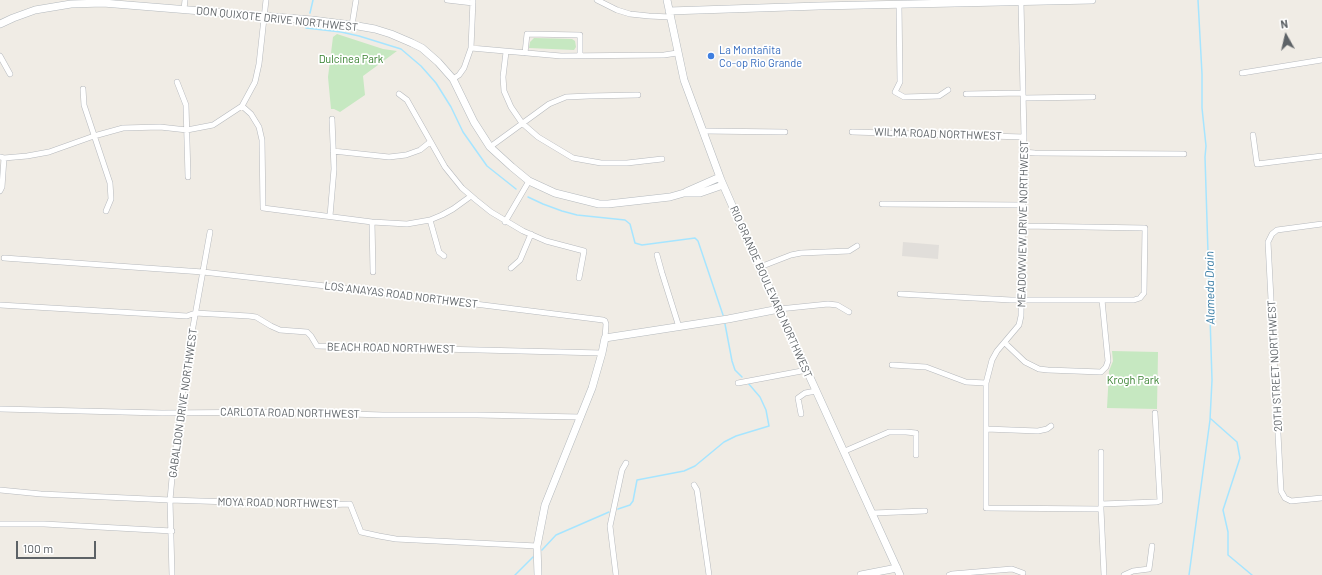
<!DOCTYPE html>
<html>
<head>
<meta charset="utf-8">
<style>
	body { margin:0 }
	#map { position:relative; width:1322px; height:575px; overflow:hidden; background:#f0ece5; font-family:Barlow,sans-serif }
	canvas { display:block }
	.north { position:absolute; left:1266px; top:16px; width:40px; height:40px; -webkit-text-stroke:3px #fff; paint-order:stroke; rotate:352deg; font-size:11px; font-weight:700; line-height:16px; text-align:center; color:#5d6266 }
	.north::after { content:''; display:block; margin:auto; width:14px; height:18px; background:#5d6266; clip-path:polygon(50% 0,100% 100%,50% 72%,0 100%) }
	.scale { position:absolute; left:16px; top:541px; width:80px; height:18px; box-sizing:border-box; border:2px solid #5d6266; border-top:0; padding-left:5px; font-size:12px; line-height:14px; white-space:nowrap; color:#5d6266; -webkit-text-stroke:3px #fff; paint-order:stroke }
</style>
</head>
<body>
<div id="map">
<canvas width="1322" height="575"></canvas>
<div class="north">N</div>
<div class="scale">100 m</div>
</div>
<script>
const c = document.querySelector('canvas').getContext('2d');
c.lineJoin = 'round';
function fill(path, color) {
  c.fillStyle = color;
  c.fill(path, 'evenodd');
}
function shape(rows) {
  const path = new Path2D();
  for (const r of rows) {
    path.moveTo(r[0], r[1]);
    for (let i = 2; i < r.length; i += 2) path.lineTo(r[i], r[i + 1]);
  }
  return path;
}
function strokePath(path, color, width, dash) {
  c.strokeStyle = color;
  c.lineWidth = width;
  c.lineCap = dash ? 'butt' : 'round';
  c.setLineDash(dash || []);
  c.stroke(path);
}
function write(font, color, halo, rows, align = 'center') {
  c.font = font + ' Barlow,sans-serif';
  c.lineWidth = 3.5;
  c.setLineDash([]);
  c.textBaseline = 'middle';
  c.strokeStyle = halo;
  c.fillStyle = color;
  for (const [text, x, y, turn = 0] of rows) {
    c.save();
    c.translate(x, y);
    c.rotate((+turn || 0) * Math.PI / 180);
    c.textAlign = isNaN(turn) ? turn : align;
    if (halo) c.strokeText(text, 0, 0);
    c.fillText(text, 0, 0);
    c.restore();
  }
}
fill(shape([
	[903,242,939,245,938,259,902,256]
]), '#e1deda');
fill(shape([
	[337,34,383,49,397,51,363,76,365,95,340,112,334,109,331,109,328,77,333,37],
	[534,38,572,39,575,41,576,47,574,50,529,48,530,42],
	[1112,351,1158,352,1157,409,1107,408,1109,371,1113,361]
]), '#c6e8c1');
strokePath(shape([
	[310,13,313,0],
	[306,27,306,28,341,32,359,36,401,49,421,66,436,83,451,107,463,132,487,166,516,189],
	[528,197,543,204,562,211,577,215,625,220,630,224,635,243,642,245,695,238,698,241,723,315],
	[725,324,732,361,735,370,742,377],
	[1211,419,1237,442,1240,458,1223,510,1228,532,1228,555,1252,575],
	[618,509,630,505,633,501,637,480,684,471,695,466,724,442,736,436,769,426,766,410,760,397,748,383],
	[542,550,556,535,609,512],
	[515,575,533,557],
	[1189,575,1210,420,1212,380,1205,157,1206,146,1202,108,1202,74,1198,0]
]), '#a6e5ff', 1.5);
const street = shape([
	[447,0,473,3],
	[597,0,617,10,630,14,649,16,670,17],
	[1021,2,1024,137,1021,316,1019,325,997,351,992,360,986,383,986,508,1101,509],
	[899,5,900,82,895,92,904,97,939,96,948,90],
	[184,9,185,0],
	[352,25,356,0],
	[471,48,561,56,664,55,677,53],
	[506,52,503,77,504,91,511,107,522,123,538,137,573,158,601,163,627,163,662,159],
	[525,53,527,34,580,35,580,56],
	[0,56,10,74],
	[1242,73,1322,60],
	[453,79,459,75,464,68,471,48,473,0],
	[177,82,186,105,188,177],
	[83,89,84,105,110,183,111,199,106,211],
	[399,94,407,100,445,167,462,188,476,200,491,212,523,231,546,241,584,251,579,278],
	[966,94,1023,93],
	[1023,98,1093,97],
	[242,106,251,114,259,127,262,140,263,208,372,222,407,224,430,220,442,215,453,209,471,196],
	[703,131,785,132],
	[852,132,1024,137],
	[1253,135,1257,164,1322,156],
	[490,147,549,104,566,97,589,96,638,95],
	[333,151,389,157,406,155,420,150,430,142],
	[1023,152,1035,153,1184,154],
	[0,157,4,158,27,156,49,152,94,136,123,128,160,127,187,130,213,125,242,106,255,82,259,64,266,0],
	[0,191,2,187,4,158],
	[882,204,1023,205],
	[330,216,334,169,332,119],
	[430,220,439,252,444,256],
	[372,222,373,272],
	[505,222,529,181],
	[1322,224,1277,230,1272,234,1268,242,1281,491,1285,498,1291,501,1322,498],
	[657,255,662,273,679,327],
	[4,258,203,272,387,293,603,320,605,321,606,324,605,338],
	[760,267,791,255,801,253,849,251,857,246],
	[511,268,520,260,531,234],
	[900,294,1011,300,1134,300,1140,298,1144,293,1145,228,1023,226],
	[0,305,187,316,195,313,249,316,256,317,271,326,280,330,307,332,311,336,317,346,602,353],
	[779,309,828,304,837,305,849,312],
	[1005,343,1025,362,1039,369,1048,370,1101,372,1106,367,1108,361,1102,300],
	[892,365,926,367,966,382,986,383],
	[738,383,807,370],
	[0,409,162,413,287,412,383,415,477,415,581,417],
	[801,414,798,398,805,393,816,391],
	[986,429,1038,431,1047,429,1051,426],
	[845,451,889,432,906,432,916,433,916,455],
	[1101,452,1101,509,1104,575],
	[694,485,697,490,709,575],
	[0,490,41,494,170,500,321,505,350,504,361,532,379,536,396,539,537,546],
	[1101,504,1157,502,1160,501,1155,413],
	[873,513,925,511],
	[0,524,44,524,172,531],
	[172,575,170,500,172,478,187,360,210,232],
	[616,575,610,526,622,470,626,463],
	[949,575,952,574,1012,569,1023,573],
	[1124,575,1133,571,1149,569,1152,546]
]);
const secondary = shape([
	[667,0,684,80,721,180,742,228,900,575],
	[669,11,819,6,1092,0],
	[0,24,13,18,35,10,71,4,103,3,312,20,352,25,375,29,391,34,412,43,422,48,438,62,453,79,474,122,490,147,512,167,529,181,555,193,599,204,608,204,670,197,684,193,700,193,723,185],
	[686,192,720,177],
	[538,575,537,546,545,505,592,388,602,353,605,338,728,319,779,309],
	[861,575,897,568]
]);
strokePath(street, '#b6b9bd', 6);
strokePath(secondary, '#b4b9bd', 8);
strokePath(street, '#fff', 5);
strokePath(secondary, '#fff', 7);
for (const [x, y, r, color] of [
	[711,56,4,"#3f7fe0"]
]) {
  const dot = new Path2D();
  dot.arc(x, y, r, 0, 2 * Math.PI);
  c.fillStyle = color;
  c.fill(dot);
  strokePath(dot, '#fff', 1.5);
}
write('11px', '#5d6266', '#fff', [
	["DON QUIXOTE DRIVE NORTHWEST",277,19,6],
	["WILMA ROAD NORTHWEST",938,134,2],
	["MEADOWVIEW DRIVE NORTHWEST",1023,224,-89],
	["RIO GRANDE BOULEVARD NORTHWEST",771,292,66],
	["LOS ANAYAS ROAD NORTHWEST",401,295,7],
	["BEACH ROAD NORTHWEST",391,348,1],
	["20TH STREET NORTHWEST",1275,366,-93],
	["GABALDON DRIVE NORTHWEST",183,403,-82],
	["CARLOTA ROAD NORTHWEST",290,413,1],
	["MOYA ROAD NORTHWEST",278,503,1]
]);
write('11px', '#366cbe', '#fff', [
	["La Montañita",719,50],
	["Co-op Rio Grande",719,63]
], 'left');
write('11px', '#388230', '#fff', [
	["Dulcinea Park",351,59],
	["Krogh Park",1133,380]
]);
write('italic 12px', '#387ca4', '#fff', [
	["Alameda Drain",1210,288,-91]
]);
</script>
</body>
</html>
